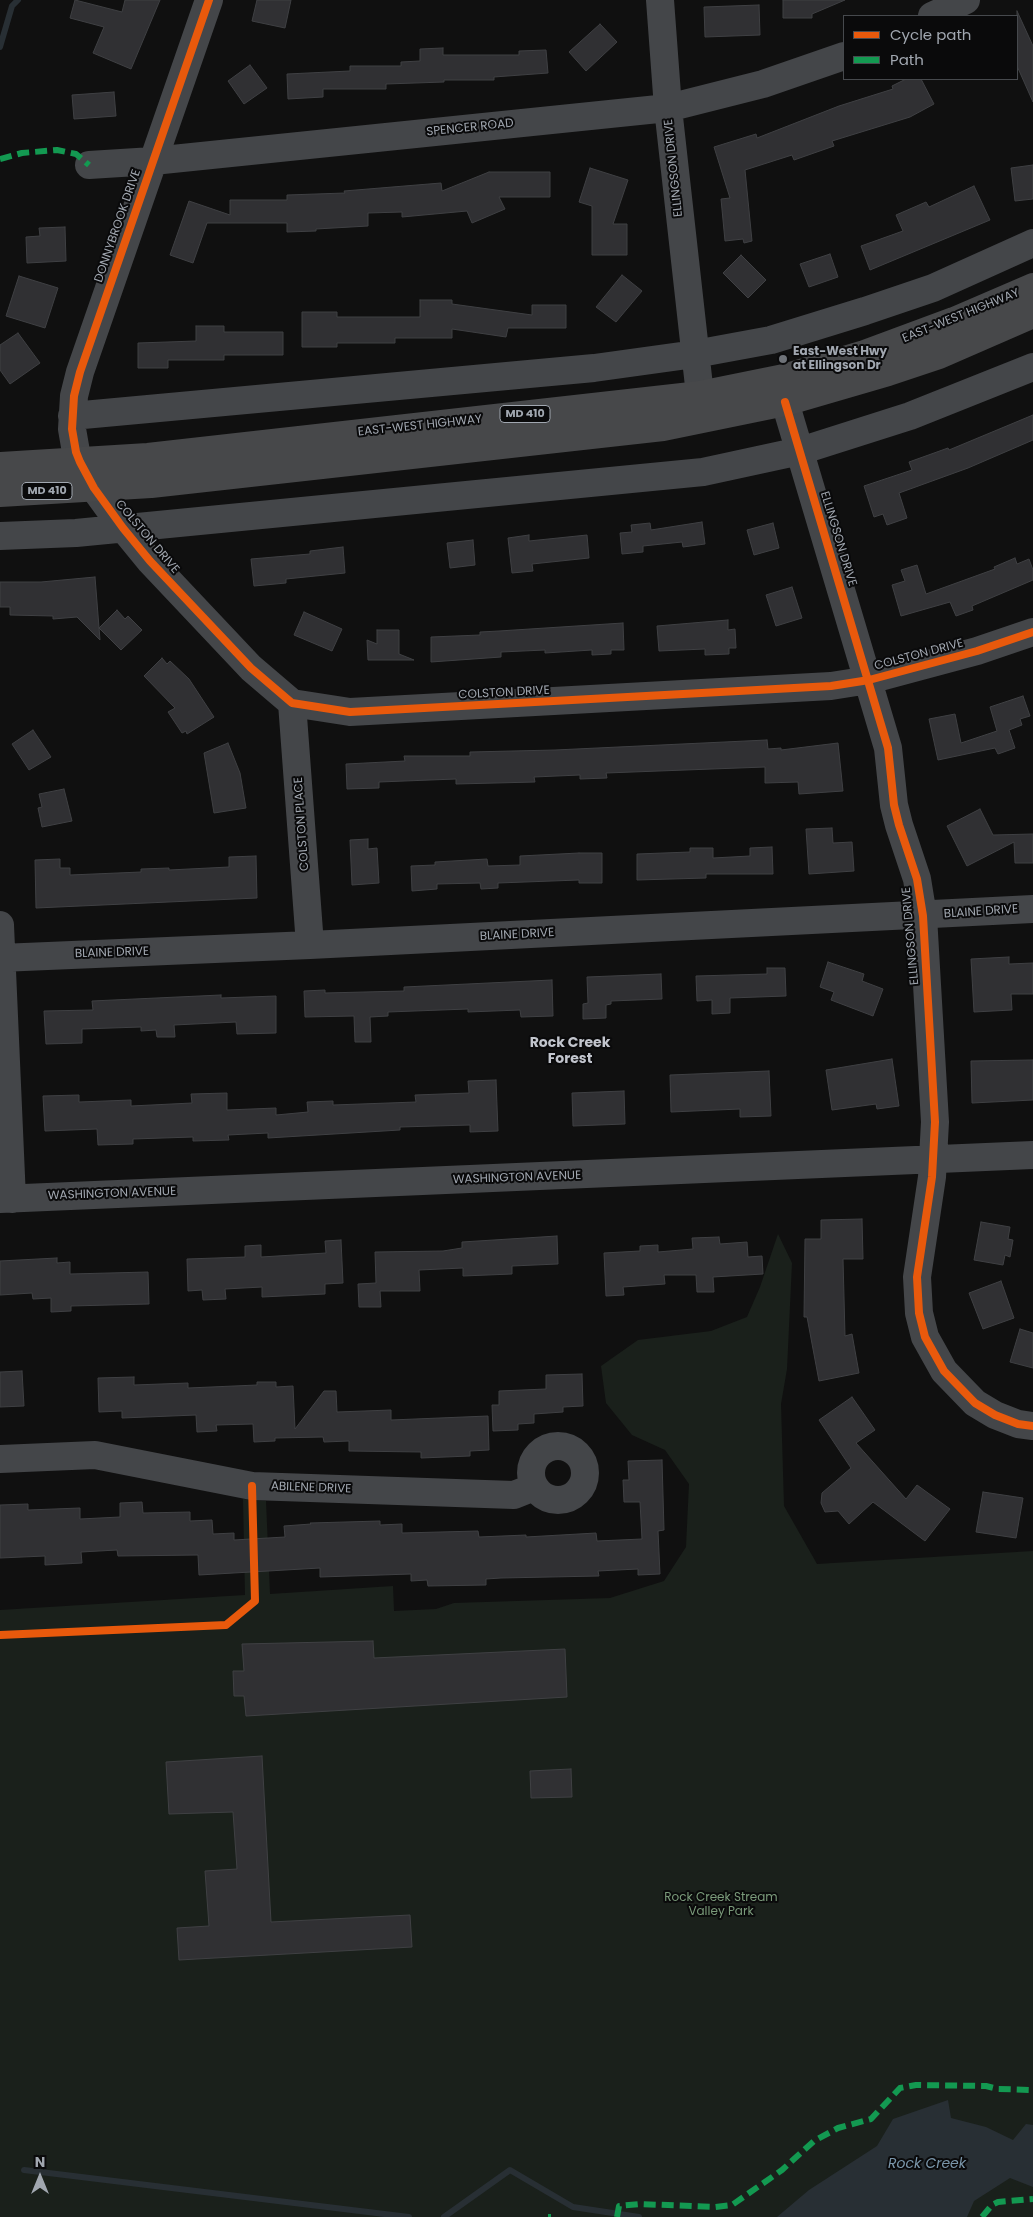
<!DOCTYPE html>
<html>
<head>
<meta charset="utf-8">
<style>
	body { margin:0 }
	#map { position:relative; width:1033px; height:2217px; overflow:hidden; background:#101010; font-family:Poppins,sans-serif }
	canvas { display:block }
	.legend { position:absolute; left:843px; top:15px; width:175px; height:65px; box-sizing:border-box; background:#0a0a0b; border:1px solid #46494d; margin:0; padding:6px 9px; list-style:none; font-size:15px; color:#a1a7b0 }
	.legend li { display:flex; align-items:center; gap:10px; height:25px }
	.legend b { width:25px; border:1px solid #46494d }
	.north { position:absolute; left:15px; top:2152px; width:50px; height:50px; -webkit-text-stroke:4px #0a0a0b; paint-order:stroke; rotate:0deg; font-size:14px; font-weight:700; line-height:20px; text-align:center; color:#a1a7b0 }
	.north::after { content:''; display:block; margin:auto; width:18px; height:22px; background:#a1a7b0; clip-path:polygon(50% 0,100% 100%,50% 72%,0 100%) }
</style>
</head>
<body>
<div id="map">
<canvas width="1033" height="2217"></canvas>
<ul class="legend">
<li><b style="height:6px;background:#e8590c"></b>Cycle path</li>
<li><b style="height:6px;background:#139951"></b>Path</li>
</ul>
<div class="north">N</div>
</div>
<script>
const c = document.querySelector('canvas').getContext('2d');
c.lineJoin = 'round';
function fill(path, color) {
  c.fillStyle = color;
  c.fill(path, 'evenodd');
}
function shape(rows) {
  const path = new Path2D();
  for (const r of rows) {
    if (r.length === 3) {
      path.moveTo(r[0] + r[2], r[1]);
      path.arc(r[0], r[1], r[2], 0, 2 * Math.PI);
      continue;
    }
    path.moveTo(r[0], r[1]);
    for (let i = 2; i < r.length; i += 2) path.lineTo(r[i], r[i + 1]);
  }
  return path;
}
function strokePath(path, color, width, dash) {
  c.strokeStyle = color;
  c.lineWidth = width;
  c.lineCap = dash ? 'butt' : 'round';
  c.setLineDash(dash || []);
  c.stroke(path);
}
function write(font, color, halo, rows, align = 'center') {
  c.font = font + ' Poppins,sans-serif';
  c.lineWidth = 4;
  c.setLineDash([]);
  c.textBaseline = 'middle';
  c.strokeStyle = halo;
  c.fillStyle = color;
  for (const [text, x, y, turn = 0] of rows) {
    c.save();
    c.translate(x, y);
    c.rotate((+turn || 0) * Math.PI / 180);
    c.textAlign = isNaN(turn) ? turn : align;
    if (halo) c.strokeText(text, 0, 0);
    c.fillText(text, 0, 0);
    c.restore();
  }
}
fill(shape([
	[778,1234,792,1263,787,1369,781,1404,784,1506,817,1564,1033,1551,1033,2217,0,2217,0,1610,245,1595,243,1499,266,1501,270,1594,393,1586,394,1611,436,1609,454,1603,610,1598,664,1581,686,1547,689,1484,665,1450,632,1435,606,1403,601,1366,638,1340,711,1331,747,1317,760,1287]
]), '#1a201b');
fill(shape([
	[948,2100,951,2118,986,2127,1013,2140,1026,2124,1033,2125,1033,2187,1010,2178,974,2201,967,2217,777,2217,809,2190,877,2146,893,2119]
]), '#282f34');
strokePath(shape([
	[0,47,12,6,18,0],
	[24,2170,409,2217],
	[444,2217,510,2170,573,2207,639,2217]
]), '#282f34', 6);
const building = shape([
	[75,0,122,12,125,0,160,0,131,69,93,53,104,27,70,18,75,0],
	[257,0,291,0,285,28,252,21,257,0],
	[783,0,845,0,812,14,812,18,783,18,783,0],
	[759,5,760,35,705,37,704,7,759,5],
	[1017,11,1033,46,1033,102,1017,66,1017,11],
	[600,24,617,42,586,71,569,52,600,24],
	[443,48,443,55,519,55,519,51,546,50,548,73,494,77,494,80,444,80,444,82,386,84,386,89,323,89,323,97,288,99,287,74,350,71,350,66,401,66,401,62,420,61,420,49,443,48],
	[250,65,267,88,244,104,228,81,250,65],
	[906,79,921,79,934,104,910,117,832,141,834,146,794,160,792,155,745,170,752,241,744,243,743,239,725,241,721,199,730,198,714,147,756,134,757,138,839,106,893,89,892,86,906,79],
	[114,92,116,116,74,119,72,95,114,92],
	[1033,165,1033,199,1015,201,1011,168,1033,165],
	[590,168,628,180,613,224,627,224,627,255,592,255,592,206,579,202,590,168],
	[489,172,550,172,550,197,499,197,505,209,472,223,467,211,402,217,402,212,368,213,368,226,316,229,316,231,287,232,287,223,207,223,193,263,170,255,189,201,230,215,230,200,287,200,287,195,345,193,344,191,441,183,442,191,489,172],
	[974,186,990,220,870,270,861,246,903,231,896,215,926,202,929,207,974,186],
	[65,227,66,261,27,263,26,237,40,236,39,228,65,227],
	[830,254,838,277,809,287,800,264,830,254],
	[741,255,766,280,748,298,723,273,741,255],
	[622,275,642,291,616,322,596,307,622,275],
	[19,276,58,288,45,328,6,316,19,276],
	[420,300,452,300,452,304,532,315,532,305,566,305,566,328,508,328,506,337,452,329,452,338,395,338,395,343,337,343,337,347,302,347,302,312,337,312,337,317,420,317,420,300],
	[196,326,224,326,224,332,283,332,283,355,224,355,224,360,168,360,168,368,138,368,138,343,196,341,196,326],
	[18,333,40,363,10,384,0,370,0,345,18,333],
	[1033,415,1033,440,968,468,899,493,907,518,887,525,883,514,874,517,864,486,912,470,909,462,948,448,949,450,1033,415],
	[702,522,705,544,683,547,682,542,643,546,643,552,622,554,620,533,632,532,631,525,650,523,651,530,702,522],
	[773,523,779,548,754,555,747,530,773,523],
	[529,535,529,541,587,535,589,558,532,564,533,571,512,573,508,538,529,535],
	[473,540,475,565,450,568,447,543,473,540],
	[343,547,345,573,286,579,286,583,254,586,251,559,310,554,310,551,343,547],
	[1015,558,1017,564,1029,559,1033,570,1033,580,972,606,973,610,956,616,950,602,901,616,892,585,905,581,901,570,917,565,926,594,995,569,994,567,1015,558],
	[95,577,100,640,77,617,53,619,53,616,10,615,10,607,0,607,0,582,41,582,95,577],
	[792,587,802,618,776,626,766,595,792,587],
	[117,610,125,619,128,616,142,630,121,650,99,628,117,610],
	[304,612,342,629,332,651,294,635,304,612],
	[728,620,728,630,735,629,736,648,729,648,729,654,705,655,705,649,659,651,657,626,728,620],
	[623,623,624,650,611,650,611,654,592,655,592,650,545,653,545,650,501,652,501,657,431,662,431,637,480,635,480,632,499,631,623,623],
	[377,630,399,630,399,654,414,660,368,660,367,640,377,644,377,630],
	[162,658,167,664,170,661,189,679,214,717,187,734,186,731,182,733,168,712,175,708,144,676,162,658],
	[1023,696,1030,716,1020,719,1022,725,1009,730,1015,748,998,754,995,748,938,760,929,719,955,714,961,743,997,731,990,707,1023,696],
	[33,730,51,757,29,770,12,744,33,730],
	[767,740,768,749,781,748,781,750,838,743,843,791,799,794,798,782,765,783,765,767,606,773,607,778,580,779,580,775,534,777,535,782,456,784,456,779,379,782,379,788,347,789,346,764,405,761,404,756,470,756,470,752,555,750,767,740],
	[228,743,240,773,246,808,214,813,204,753,228,743],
	[64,789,72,821,42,827,38,808,42,807,39,794,64,789],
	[980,809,993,835,1033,834,1033,863,1015,863,1014,842,967,866,947,826,980,809],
	[832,828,833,843,852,842,854,871,809,874,806,829,832,828],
	[368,839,368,849,377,848,379,883,352,885,350,840,368,839],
	[772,847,773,874,706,874,706,878,637,880,637,854,690,852,690,848,713,848,713,858,750,856,750,848,772,847],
	[579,853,602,853,602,883,579,883,579,880,498,883,498,888,481,889,480,883,437,884,437,889,412,891,411,866,435,865,435,862,487,859,488,866,520,865,520,856,579,853],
	[256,856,257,898,36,908,35,860,60,859,60,868,70,868,70,875,141,872,141,869,169,868,169,870,229,867,229,857,256,856],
	[1009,957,1009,964,1033,963,1033,994,1011,994,1012,1010,974,1012,971,959,1009,957],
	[828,962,864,974,862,981,883,989,873,1016,831,1000,834,992,820,987,828,962],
	[767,968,785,968,786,996,730,998,730,1013,712,1014,712,1000,697,1001,696,976,767,974,767,968],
	[661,974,662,999,611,1001,611,1004,606,1005,606,1018,583,1019,583,1004,588,1003,587,977,661,974],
	[552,980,553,1016,521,1017,520,1010,468,1012,468,1009,388,1012,388,1016,370,1017,371,1042,355,1042,354,1016,305,1017,304,991,325,990,325,993,404,991,404,987,552,980],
	[221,995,221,998,276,996,276,1033,237,1034,236,1022,174,1025,175,1037,157,1037,156,1030,141,1031,141,1027,82,1029,82,1043,46,1044,44,1011,93,1010,92,1001,221,995],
	[892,1059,899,1106,877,1109,876,1104,832,1110,826,1070,892,1059],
	[1033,1060,1033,1100,972,1103,971,1061,1033,1060],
	[769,1071,771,1116,740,1117,740,1109,671,1112,670,1075,769,1071],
	[496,1080,498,1131,470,1132,470,1125,400,1127,400,1130,268,1138,268,1133,228,1135,229,1140,193,1141,193,1137,133,1139,133,1144,98,1145,97,1129,45,1131,43,1096,79,1095,79,1102,131,1100,131,1106,192,1103,191,1094,227,1093,227,1110,276,1108,276,1115,308,1112,307,1102,333,1101,333,1105,416,1102,415,1095,469,1093,468,1081,496,1080],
	[624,1091,625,1124,573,1126,572,1093,624,1091],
	[862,1219,863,1259,843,1259,845,1336,852,1334,859,1373,819,1381,807,1317,804,1317,805,1239,821,1239,821,1220,862,1219],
	[981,1222,1010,1227,1008,1239,1013,1240,1010,1257,1005,1255,1003,1265,974,1260,981,1222],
	[557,1236,558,1264,512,1266,512,1274,463,1276,463,1268,419,1270,420,1291,380,1291,381,1307,359,1307,358,1284,376,1283,375,1252,443,1251,462,1248,462,1242,557,1236],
	[719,1237,720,1244,747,1242,748,1257,762,1256,763,1274,713,1277,714,1292,697,1292,696,1275,664,1275,665,1284,623,1287,624,1295,606,1296,604,1253,640,1251,640,1246,658,1245,658,1252,693,1249,692,1238,719,1237],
	[341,1240,343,1283,325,1284,325,1294,262,1297,262,1287,225,1289,226,1299,203,1300,202,1290,188,1291,187,1259,245,1257,245,1246,261,1245,261,1257,326,1253,325,1241,341,1240],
	[57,1258,57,1263,70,1262,70,1274,148,1272,149,1304,71,1306,71,1311,51,1312,51,1298,33,1299,32,1293,0,1295,0,1261,57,1258],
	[1001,1281,1014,1318,983,1329,969,1293,1001,1281],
	[1020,1329,1033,1333,1033,1368,1010,1362,1020,1329],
	[22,1371,24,1406,0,1407,0,1372,22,1371],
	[582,1374,583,1406,563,1407,563,1412,534,1414,534,1423,518,1424,518,1430,493,1431,492,1405,499,1405,499,1391,546,1389,546,1375,582,1374],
	[134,1377,134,1385,188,1383,188,1388,257,1385,257,1382,276,1382,276,1387,293,1386,295,1429,324,1391,336,1391,337,1412,391,1410,391,1420,488,1416,489,1450,470,1451,470,1456,421,1458,421,1452,349,1451,349,1441,324,1442,323,1437,275,1438,275,1441,254,1442,253,1424,216,1425,217,1431,197,1432,196,1415,122,1418,122,1411,99,1412,98,1378,134,1377],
	[852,1397,875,1430,856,1443,906,1499,917,1485,950,1509,925,1541,873,1502,849,1524,838,1511,825,1512,821,1503,822,1493,851,1468,819,1420,852,1397],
	[662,1460,664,1530,658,1531,660,1574,638,1575,638,1569,598,1571,599,1576,501,1578,486,1579,486,1585,428,1586,427,1580,411,1581,411,1574,320,1577,320,1568,199,1575,198,1555,118,1556,117,1550,81,1552,82,1563,45,1565,45,1556,0,1558,0,1505,28,1504,28,1510,80,1508,80,1519,120,1517,120,1503,142,1502,143,1513,190,1512,190,1521,212,1520,213,1534,234,1533,234,1540,285,1537,284,1526,311,1524,310,1523,380,1521,380,1525,402,1524,402,1533,478,1531,479,1537,526,1535,526,1537,596,1533,597,1541,642,1539,640,1502,624,1502,623,1480,629,1480,628,1461,662,1460],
	[983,1492,1023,1498,1016,1538,976,1532,983,1492],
	[373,1641,374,1658,565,1649,567,1697,246,1716,244,1696,234,1696,233,1671,244,1671,242,1644,373,1641],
	[262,1756,271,1922,410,1915,412,1947,179,1960,177,1928,209,1926,205,1871,237,1869,233,1812,169,1814,166,1762,262,1756],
	[571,1769,572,1797,531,1798,530,1771,571,1769]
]);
fill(building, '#303033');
strokePath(building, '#3f4043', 1);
strokePath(shape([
	[209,0,80,372,74,396,72,429,76,452,80,462,94,488,123,528,150,561,251,668,292,703,350,712,831,686,869,680,977,651,1033,632],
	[660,0,668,108,700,395],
	[932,16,966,0],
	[89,165,153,161,668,108,763,84,844,56],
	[785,402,888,748,894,805,899,825,917,879,923,916,935,1122,932,1177,917,1277,919,1313,925,1337,944,1371,975,1403,995,1415,1018,1424,1033,1426],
	[72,416,594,368,695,354,771,340,865,311,933,288,1033,243],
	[0,536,76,533,703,472,800,451,910,416,1033,367],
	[292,703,310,945],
	[0,925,12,1199],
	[0,958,310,945,1033,909],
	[0,1199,1033,1155],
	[558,1473,27],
	[0,1459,95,1455,252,1486,514,1495,534,1487]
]), '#444649', 28);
strokePath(shape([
	[0,466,148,457,700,395,784,378,865,354,954,321,1033,287],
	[0,493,151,484,663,427,785,402,888,372,939,355,1033,314]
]), '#47484a', 28);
strokePath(shape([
	[0,159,22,153,57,150,76,154,89,165],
	[548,2217,551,2217],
	[617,2217,619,2206,640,2204,715,2207,732,2205,782,2170,814,2141,838,2128,871,2119,900,2088,916,2085,986,2086,998,2089,1033,2090],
	[982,2217,992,2205,998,2202,1033,2199]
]), '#139951', 6, [12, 6]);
strokePath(shape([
	[209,0,80,372,74,396,72,429,76,452,80,462,94,488,123,528,150,561,251,668,292,703,350,712,831,686,869,680,977,651,1033,632],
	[785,402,888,748,894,805,899,825,917,879,923,916,935,1122,932,1177,917,1277,919,1313,925,1337,944,1371,975,1403,995,1415,1018,1424,1033,1426],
	[0,1635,226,1625,255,1601,252,1486]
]), '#e8590c', 8);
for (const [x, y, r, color] of [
	[783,359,5,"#6e7278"]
]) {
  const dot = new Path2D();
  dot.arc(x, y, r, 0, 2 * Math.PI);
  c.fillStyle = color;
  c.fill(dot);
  strokePath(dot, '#0a0a0b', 2);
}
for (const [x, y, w] of [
	[525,414,50],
	[47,491,50]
]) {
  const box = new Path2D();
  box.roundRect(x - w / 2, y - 8.5, w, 17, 4);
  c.fillStyle = '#0a0a0b';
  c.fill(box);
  strokePath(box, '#a1a7b0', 1);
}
write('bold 11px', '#a1a7b0', null, [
	["MD 410",525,414],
	["MD 410",47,491]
]);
write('12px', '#a1a7b0', '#0a0a0b', [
	["SPENCER ROAD",470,128,-6],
	["ELLINGSON DRIVE",674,168,-96],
	["DONNYBROOK DRIVE",118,226,-71],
	["EAST-WEST HIGHWAY",961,316,-22],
	["EAST-WEST HIGHWAY",420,426,-6],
	["COLSTON DRIVE",147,537,50],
	["ELLINGSON DRIVE",838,539,73],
	["COLSTON DRIVE",919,655,-15],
	["COLSTON DRIVE",504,693,-3],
	["COLSTON PLACE",302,824,-94],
	["BLAINE DRIVE",981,912,-4],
	["BLAINE DRIVE",517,935,-3],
	["ELLINGSON DRIVE",911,936,-95],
	["BLAINE DRIVE",112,953,-2],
	["WASHINGTON AVENUE",517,1178,-2],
	["WASHINGTON AVENUE",112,1194,-2],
	["ABILENE DRIVE",311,1488,2]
]);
write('bold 12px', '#a1a7b0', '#0a0a0b', [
	["East-West Hwy",793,352],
	["at Ellingson Dr",793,366]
], 'left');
write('12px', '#7a9a7a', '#0a0a0b', [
	["Rock Creek Stream",721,1898],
	["Valley Park",721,1912]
]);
write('bold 14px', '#c2c5cd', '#0a0a0b', [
	["Rock Creek",570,1043],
	["Forest",570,1059]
]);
write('italic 14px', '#7a96aa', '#0a0a0b', [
	["Rock Creek",927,2164]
]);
</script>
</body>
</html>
